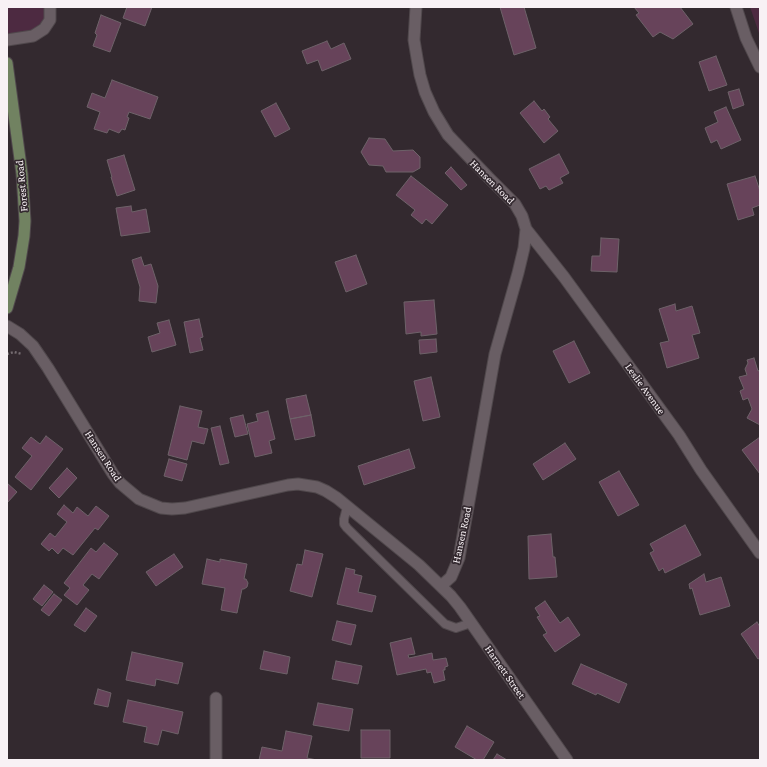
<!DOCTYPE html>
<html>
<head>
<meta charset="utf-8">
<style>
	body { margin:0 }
	#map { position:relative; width:767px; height:767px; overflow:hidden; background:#33292f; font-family:"Crimson Pro",serif }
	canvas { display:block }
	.frame { position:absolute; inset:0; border:8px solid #f8f1f5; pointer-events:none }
</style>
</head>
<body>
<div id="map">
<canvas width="767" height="767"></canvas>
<div class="frame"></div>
</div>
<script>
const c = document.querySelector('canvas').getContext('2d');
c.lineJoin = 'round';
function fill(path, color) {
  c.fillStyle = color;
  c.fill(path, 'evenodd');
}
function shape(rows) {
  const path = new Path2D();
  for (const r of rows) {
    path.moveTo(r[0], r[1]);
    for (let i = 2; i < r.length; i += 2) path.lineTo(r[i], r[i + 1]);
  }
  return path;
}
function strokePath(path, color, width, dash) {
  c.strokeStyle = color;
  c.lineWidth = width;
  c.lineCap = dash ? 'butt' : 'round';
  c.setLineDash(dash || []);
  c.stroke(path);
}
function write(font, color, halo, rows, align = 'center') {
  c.font = font + ' "Crimson Pro",serif';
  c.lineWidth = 3.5;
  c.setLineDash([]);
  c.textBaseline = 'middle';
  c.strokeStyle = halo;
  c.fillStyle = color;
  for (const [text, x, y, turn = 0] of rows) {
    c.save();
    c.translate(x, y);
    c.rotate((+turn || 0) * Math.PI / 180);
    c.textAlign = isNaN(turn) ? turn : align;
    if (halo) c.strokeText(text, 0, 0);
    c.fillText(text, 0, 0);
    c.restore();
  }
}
fill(shape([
	[7,7,50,7,48,25,7,40],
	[750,7,760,7,760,36]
]), '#4d2a41');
const building = shape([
	[127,7,152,7,145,26,123,18,127,7],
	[500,7,524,7,536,48,514,55,500,7],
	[634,7,680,7,693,24,673,39,660,32,653,37,636,15,639,13,634,7],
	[101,15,121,23,110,52,93,46,97,35,95,33,101,15],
	[327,41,331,49,344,43,351,59,322,71,318,60,307,64,302,51,327,41],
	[716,56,727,85,709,91,699,62,716,56],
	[112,80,158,97,150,119,129,112,127,117,129,118,125,130,122,129,119,133,109,129,107,133,94,129,100,112,87,107,92,93,105,98,112,80],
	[739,89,744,105,733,109,728,92,739,89],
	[534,101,542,111,544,109,550,117,548,119,558,131,544,143,520,113,534,101],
	[276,103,290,129,275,137,261,111,276,103],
	[726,107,741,140,721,149,717,140,711,143,705,128,718,122,714,112,726,107],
	[369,138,385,139,393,151,413,150,420,157,420,168,413,172,386,172,383,166,369,165,361,152,369,138],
	[559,154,569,173,560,178,563,183,549,190,546,186,540,189,529,169,559,154],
	[124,155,135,190,117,196,111,177,112,177,107,160,124,155],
	[451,167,467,185,461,190,445,173,451,167],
	[411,176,448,205,432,224,426,219,422,224,411,215,415,210,396,195,411,176],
	[755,176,760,191,760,205,752,208,754,215,738,220,727,184,755,176],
	[131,206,132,212,146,209,150,232,121,236,116,208,131,206],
	[601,238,619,239,617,272,591,271,592,256,600,256,601,238],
	[356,255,367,284,346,292,335,262,356,255],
	[141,257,144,266,151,264,158,286,156,303,139,301,140,287,132,260,141,257],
	[434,300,437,334,421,336,421,332,406,334,404,302,434,300],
	[675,304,676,311,692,306,700,333,692,335,699,358,667,368,660,343,669,341,659,309,675,304],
	[199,319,203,337,200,338,203,350,190,353,184,322,199,319],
	[169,320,176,345,152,352,148,337,160,333,157,323,169,320],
	[436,339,437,352,420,354,419,340,436,339],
	[574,341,590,373,569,383,553,351,574,341],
	[754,358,758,371,760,370,760,425,747,418,752,409,748,398,743,400,740,391,744,389,739,377,747,375,745,369,748,363,747,360,754,358],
	[431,377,440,417,423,421,414,381,431,377],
	[306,395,311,415,290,419,286,399,306,395],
	[180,406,202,411,198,427,208,429,204,444,192,441,187,460,168,455,180,406],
	[268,411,275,439,269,441,272,453,255,457,247,424,258,421,256,414,268,411],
	[243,415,248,434,235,437,230,418,243,415],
	[311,415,315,436,295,440,290,419,311,415],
	[220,426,229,463,220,465,211,428,220,426],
	[46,436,63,449,31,490,15,477,32,456,22,448,31,437,40,444,46,436],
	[760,437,760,474,742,450,760,437],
	[565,443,576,459,543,480,533,464,565,443],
	[409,449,415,468,364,485,358,466,409,449],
	[169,459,187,464,182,481,164,476,169,459],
	[67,468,77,478,59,498,49,488,67,468],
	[619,471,639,505,618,516,599,482,619,471],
	[7,483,17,492,7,503,7,483],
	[64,505,73,513,77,507,88,516,96,506,109,516,98,530,95,528,73,555,63,548,58,554,52,548,49,551,41,544,50,533,55,537,67,522,57,514,64,505],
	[685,525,701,555,665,573,663,568,659,571,650,553,654,551,650,544,685,525],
	[551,534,553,557,555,557,557,577,529,579,528,536,551,534],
	[104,543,118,554,99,579,92,574,83,585,89,590,77,605,64,595,70,588,64,583,91,548,96,552,104,543],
	[305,550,323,554,312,597,290,591,297,564,302,565,305,550],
	[174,554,183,567,156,586,146,572,174,554],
	[207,559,220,562,220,559,247,564,244,579,246,579,248,583,247,587,244,589,242,589,237,613,221,610,225,588,202,584,207,559],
	[346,568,355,570,354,574,362,576,358,592,376,596,372,612,337,604,346,568],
	[704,574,706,582,721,577,730,606,700,615,692,588,690,589,689,584,704,574],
	[44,585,53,592,42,606,33,599,44,585],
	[54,594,62,600,49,616,41,610,54,594],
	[545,601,560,623,568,617,580,635,555,652,543,635,547,633,537,617,540,616,535,608,545,601],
	[86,608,97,616,85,632,74,625,86,608],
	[337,621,356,625,351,645,332,640,337,621],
	[757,622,760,627,760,658,758,659,741,634,757,622],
	[411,638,415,654,408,655,409,658,432,653,433,660,446,658,448,666,445,667,445,670,443,670,445,680,434,683,431,672,427,673,426,669,397,675,390,643,411,638],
	[264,651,290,657,287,674,260,669,264,651],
	[132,652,183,663,178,684,156,679,155,686,126,680,132,652],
	[336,661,362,666,358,684,332,679,336,661],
	[581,664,627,684,619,703,597,693,596,695,572,684,581,664],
	[98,689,111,693,108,707,94,704,98,689],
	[128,700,183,712,178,734,162,730,158,745,144,742,147,727,123,722,128,700],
	[318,703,353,709,349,731,313,725,318,703],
	[467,726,494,742,483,760,477,760,455,747,467,726],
	[361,730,390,730,390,758,361,758,361,730],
	[286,731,312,736,307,758,317,760,259,760,262,747,282,751,286,731],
	[497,754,507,760,493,760,497,754]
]);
fill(building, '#67435a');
strokePath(building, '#6e6269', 1);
const service = shape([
	[347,507,344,519,344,524,347,528,445,624,456,628,471,623]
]);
const minor = shape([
	[416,7,414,40,417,58,420,75,425,92,434,112,448,135,489,178,515,204,522,216,526,229,524,248,518,273,495,354,459,558,451,577,441,586],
	[736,7,746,38,760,67],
	[7,40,33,36,44,29,50,20,50,7],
	[526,229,564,277,679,435,701,470,760,553],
	[7,326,20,334,33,346,48,368,113,474,120,483,139,499,161,508,172,509,185,508,288,485,298,484,317,487,326,491,337,498,419,565,451,596,460,607,567,760],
	[216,698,216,760]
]);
const secondary = shape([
	[7,63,22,174,25,221,24,236,19,267,7,308]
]);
strokePath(service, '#50484c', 10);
strokePath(minor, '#50484c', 13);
strokePath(secondary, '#50484c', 13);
strokePath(shape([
	[7,354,14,352,22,354]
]), '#766d72', 2.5, [2, 2]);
strokePath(service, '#695e64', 8);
strokePath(minor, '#695e64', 11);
strokePath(secondary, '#718261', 11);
write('11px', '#f8f1f5', '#33292f', [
	["Hansen Road",492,182,45],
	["Forest Road",22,186,-95],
	["Leslie Avenue",645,389,54],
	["Hansen Road",103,456,57],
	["Hansen Road",462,535,-78],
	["Harnett Street",505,672,55]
]);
</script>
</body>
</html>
